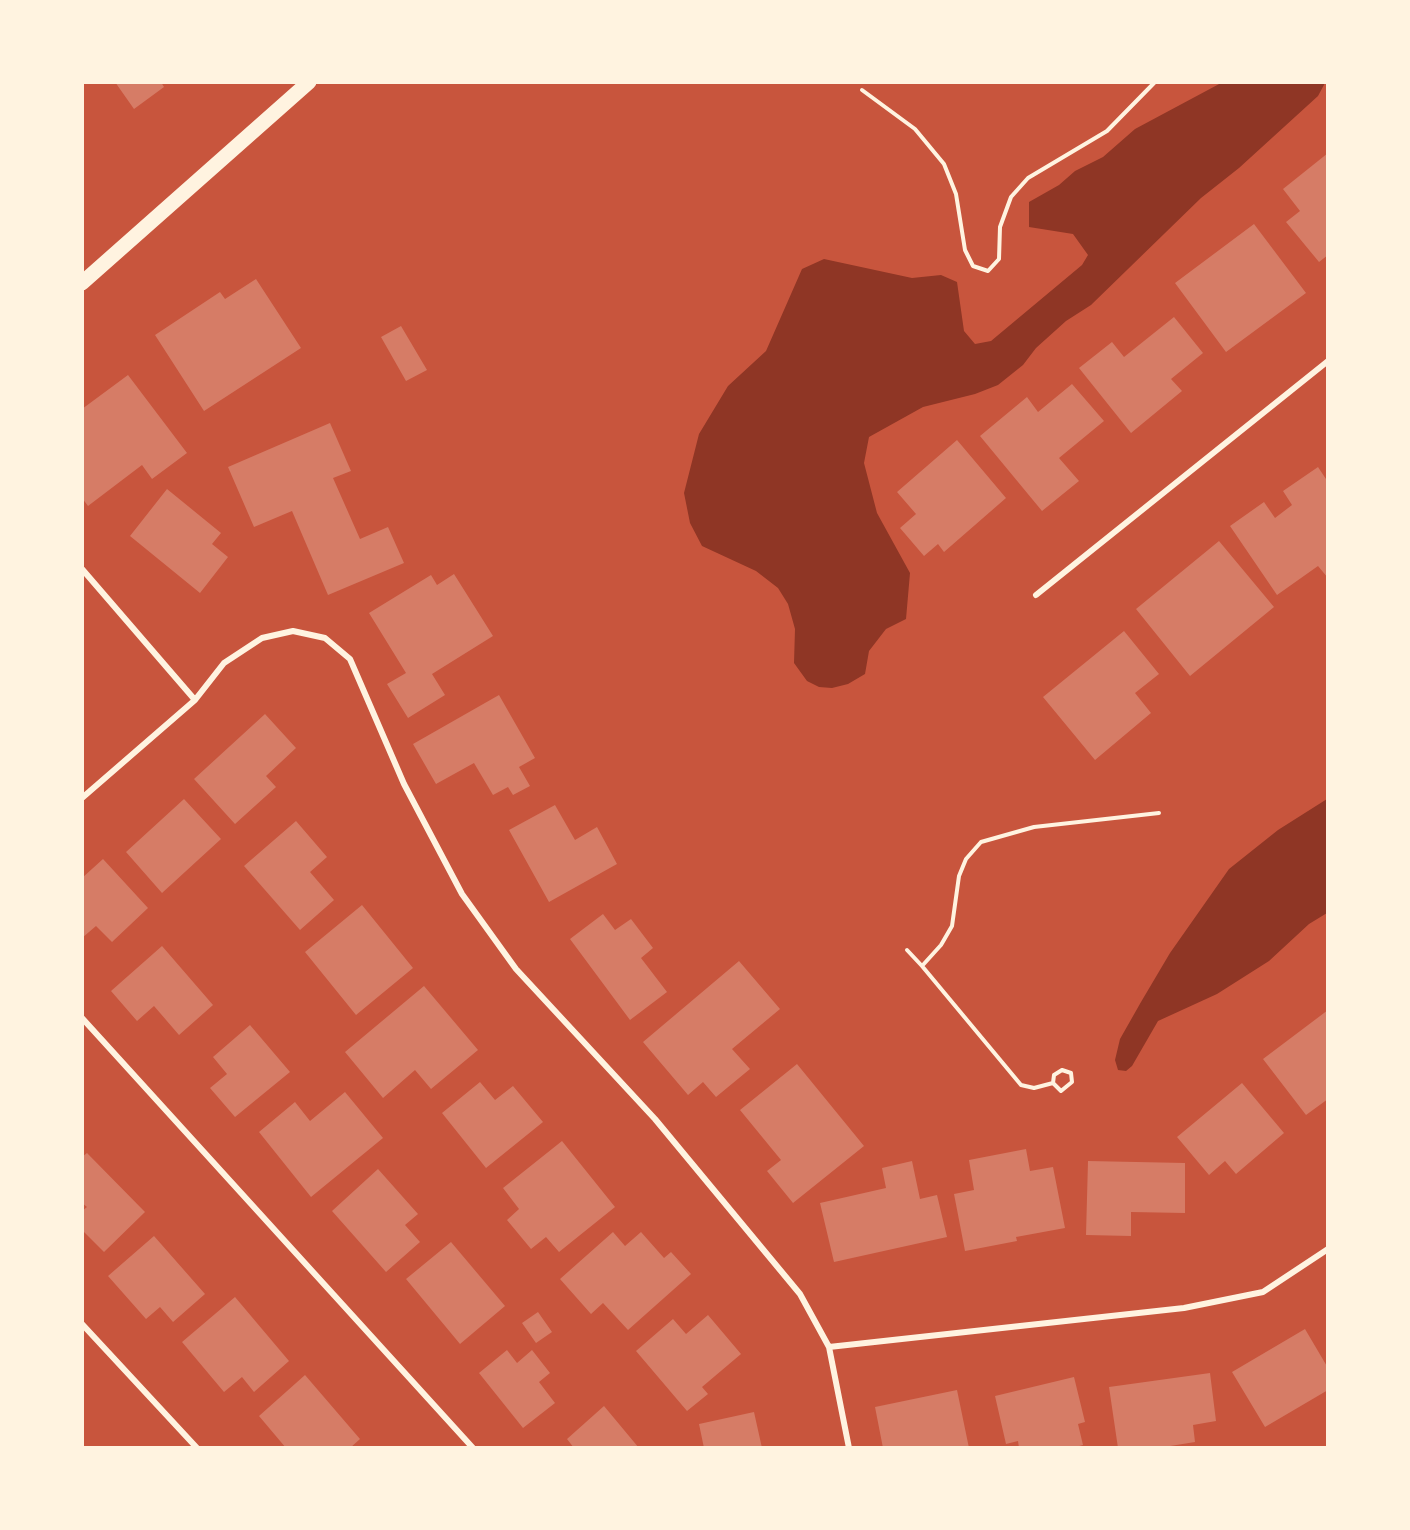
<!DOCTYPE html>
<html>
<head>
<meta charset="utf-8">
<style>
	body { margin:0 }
	#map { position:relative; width:1410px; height:1530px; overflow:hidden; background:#c8553d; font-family:"IBM Plex Sans",sans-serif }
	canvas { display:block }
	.frame { position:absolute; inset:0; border:84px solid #fff3e0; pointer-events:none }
</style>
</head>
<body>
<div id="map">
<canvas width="1410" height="1530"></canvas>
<div class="frame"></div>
</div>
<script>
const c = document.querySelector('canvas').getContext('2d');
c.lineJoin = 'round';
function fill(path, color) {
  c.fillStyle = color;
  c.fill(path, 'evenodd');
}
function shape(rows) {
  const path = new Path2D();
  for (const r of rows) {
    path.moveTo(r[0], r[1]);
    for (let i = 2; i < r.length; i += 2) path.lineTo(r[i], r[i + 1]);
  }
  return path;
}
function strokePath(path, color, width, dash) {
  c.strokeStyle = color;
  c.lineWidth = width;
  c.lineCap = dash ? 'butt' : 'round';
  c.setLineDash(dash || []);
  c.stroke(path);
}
fill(shape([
	[1221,83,1325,83,1318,96,1239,168,1201,198,1091,305,1066,321,1036,348,1023,365,998,385,975,394,923,407,869,437,864,463,877,513,910,573,906,619,886,629,869,651,865,674,848,684,832,688,819,687,807,681,794,663,795,629,788,604,778,588,756,571,702,546,690,523,684,493,699,434,728,386,766,351,802,269,824,259,912,278,941,275,957,282,964,331,975,344,991,341,1082,265,1088,255,1073,234,1029,227,1029,202,1059,185,1075,171,1103,157,1135,129],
	[1327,799,1327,913,1309,924,1269,961,1217,994,1158,1021,1132,1066,1126,1071,1118,1070,1115,1060,1120,1039,1141,1002,1170,953,1229,869,1278,830]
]), '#8f3625');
fill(shape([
	[115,82,161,82,164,87,134,109],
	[1328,153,1328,255,1319,262,1286,222,1300,211,1283,189],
	[1254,224,1306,293,1226,352,1175,283],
	[256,279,301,348,204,411,155,335,220,292,225,299],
	[1174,317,1203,353,1171,379,1182,391,1131,433,1079,368,1112,342,1124,357],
	[401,326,427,370,406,381,381,337],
	[128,375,187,453,152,479,142,465,88,506,82,498,82,409],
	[1072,384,1104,421,1059,458,1079,481,1042,511,980,436,1027,397,1038,412],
	[330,423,351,471,333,478,360,539,388,527,404,563,328,595,292,511,254,527,228,467],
	[957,440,1006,498,944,552,938,544,924,556,900,528,916,514,897,492],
	[1318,467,1328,482,1328,578,1318,566,1277,595,1230,526,1264,502,1275,518,1292,505,1283,491],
	[167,489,221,533,212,544,228,557,200,593,130,536],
	[1219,541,1274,607,1190,676,1136,609],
	[454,574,493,636,432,674,445,695,408,718,387,684,406,673,369,613,431,575,437,585],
	[1124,631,1159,674,1135,693,1151,713,1095,760,1043,697],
	[499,695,535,758,519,767,530,786,513,795,508,787,493,795,474,763,436,784,413,744],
	[265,714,296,748,266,776,276,787,235,824,194,779],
	[184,799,221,839,162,893,126,852],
	[555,805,575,840,597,827,617,864,549,902,509,830],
	[296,821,327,857,310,872,334,900,300,930,244,866],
	[103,859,148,908,112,942,96,926,82,938,82,878],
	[362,905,413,968,356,1015,305,952],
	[603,914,615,930,631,919,653,948,641,958,667,992,630,1020,570,939],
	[162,946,213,1005,179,1035,154,1006,137,1021,111,991],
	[739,961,780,1009,732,1049,750,1069,716,1097,703,1082,688,1095,643,1042],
	[424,986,478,1050,431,1089,415,1070,383,1098,345,1052],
	[1328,1010,1328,1099,1306,1115,1263,1059],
	[250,1025,290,1072,235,1117,210,1088,227,1074,213,1057],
	[797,1064,864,1146,793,1203,767,1171,781,1160,740,1110],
	[480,1082,495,1100,513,1086,543,1122,486,1168,442,1113],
	[1242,1083,1284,1133,1236,1174,1225,1161,1209,1175,1177,1137],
	[345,1092,383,1138,311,1197,259,1132,295,1102,310,1121],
	[562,1141,615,1207,559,1252,546,1237,531,1249,507,1220,519,1209,503,1188],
	[1026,1149,1030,1171,1053,1167,1065,1228,1016,1237,1017,1241,965,1251,954,1194,974,1190,969,1160],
	[87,1153,145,1212,104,1252,82,1230,82,1211,87,1207,82,1203,82,1157],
	[912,1161,920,1199,937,1195,947,1237,834,1262,820,1203,886,1188,882,1168],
	[1088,1161,1185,1163,1185,1213,1131,1212,1131,1236,1086,1235],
	[378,1169,418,1214,405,1225,420,1242,386,1272,332,1211],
	[613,1232,625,1246,641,1232,664,1258,671,1252,691,1274,628,1330,603,1303,591,1314,560,1279],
	[154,1236,205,1294,173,1322,160,1307,146,1319,108,1276],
	[451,1242,505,1306,460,1344,406,1279],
	[235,1297,289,1361,254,1392,242,1377,224,1392,182,1342],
	[538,1312,552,1332,536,1343,522,1323],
	[708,1315,741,1354,702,1387,708,1394,687,1411,636,1351,673,1319,686,1334],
	[1305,1329,1328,1368,1328,1390,1265,1427,1232,1372],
	[507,1350,517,1363,532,1350,550,1373,539,1382,555,1403,523,1428,479,1373],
	[1210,1373,1216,1421,1193,1425,1195,1442,1158,1448,1118,1448,1109,1387],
	[305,1375,360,1439,350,1448,286,1448,259,1416],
	[1074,1377,1085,1422,1078,1424,1083,1445,1072,1448,1019,1448,1018,1441,1006,1444,995,1396],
	[957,1390,969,1448,883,1448,875,1407],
	[604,1406,639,1448,574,1448,567,1439],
	[754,1412,762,1448,704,1448,699,1424]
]), '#d67c66');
strokePath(shape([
	[862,90,915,129,944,164,956,194,965,250,973,266,988,271,999,259,1000,227,1011,197,1028,178,1107,131,1155,82],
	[907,950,922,966],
	[1062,1070,1071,1073,1072,1082,1061,1091,1053,1083,1054,1075,1062,1070],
	[1053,1083,1034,1088,1021,1085,922,966,941,945,952,926,959,876,966,859,981,842,1034,827,1159,813]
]), '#fff3e0', 4);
strokePath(shape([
	[82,569,195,700],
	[1036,595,1328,361],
	[82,798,195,700,224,663,262,638,293,631,325,638,350,659,404,784,462,894,516,969,655,1119,800,1294,829,1347,849,1448],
	[82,1018,473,1448],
	[82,1324,197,1448],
	[829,1347,1184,1308,1263,1292,1328,1249]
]), '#fff3e0', 6);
strokePath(shape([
	[82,283,309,82]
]), '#fff3e0', 15);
</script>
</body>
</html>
